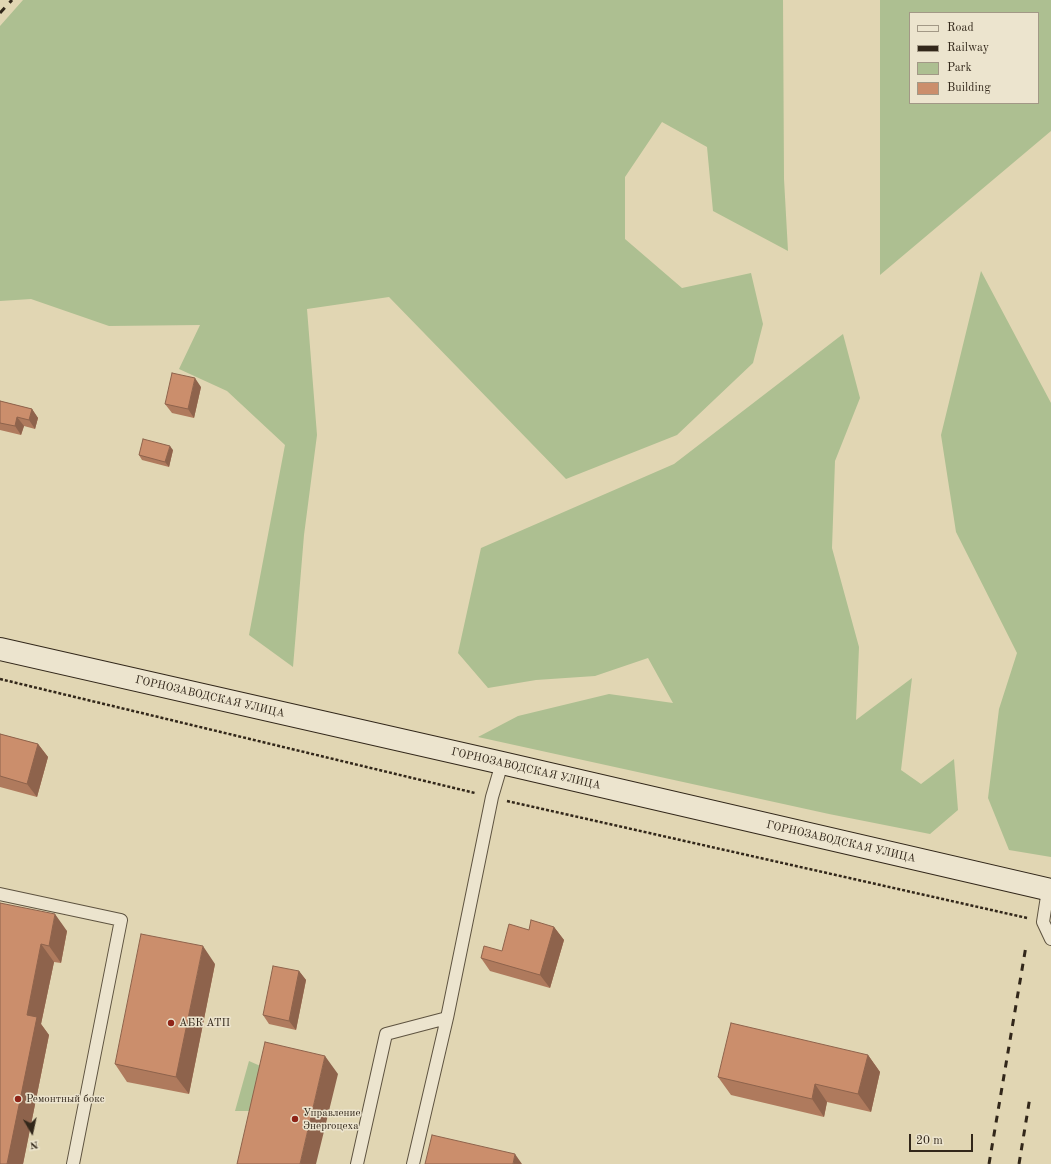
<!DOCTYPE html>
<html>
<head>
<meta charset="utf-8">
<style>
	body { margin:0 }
	#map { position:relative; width:1051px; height:1164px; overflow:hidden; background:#e1d6b3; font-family:"Old Standard TT",serif }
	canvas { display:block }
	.legend { position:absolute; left:909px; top:12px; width:130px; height:92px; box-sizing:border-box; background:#ece4ce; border:1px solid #a29886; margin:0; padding:5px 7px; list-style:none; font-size:12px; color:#32271a }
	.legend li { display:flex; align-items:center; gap:8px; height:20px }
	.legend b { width:20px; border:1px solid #a29886 }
	.north { position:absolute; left:12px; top:1112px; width:40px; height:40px; -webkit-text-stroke:3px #ece4ce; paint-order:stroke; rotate:171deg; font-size:11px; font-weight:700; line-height:16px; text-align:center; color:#32271a }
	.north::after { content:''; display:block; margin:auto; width:14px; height:18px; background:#32271a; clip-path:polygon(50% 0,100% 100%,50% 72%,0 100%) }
	.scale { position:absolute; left:909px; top:1134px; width:64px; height:18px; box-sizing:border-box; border:2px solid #32271a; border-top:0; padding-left:5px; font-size:12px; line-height:14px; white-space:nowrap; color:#32271a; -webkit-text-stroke:3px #ece4ce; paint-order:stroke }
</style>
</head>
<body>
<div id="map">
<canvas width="1051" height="1164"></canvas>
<ul class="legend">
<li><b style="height:5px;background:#ece4ce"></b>Road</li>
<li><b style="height:5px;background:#32271a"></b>Railway</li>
<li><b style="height:11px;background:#adbf91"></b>Park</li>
<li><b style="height:11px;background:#cb8e6c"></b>Building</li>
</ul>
<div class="north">N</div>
<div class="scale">20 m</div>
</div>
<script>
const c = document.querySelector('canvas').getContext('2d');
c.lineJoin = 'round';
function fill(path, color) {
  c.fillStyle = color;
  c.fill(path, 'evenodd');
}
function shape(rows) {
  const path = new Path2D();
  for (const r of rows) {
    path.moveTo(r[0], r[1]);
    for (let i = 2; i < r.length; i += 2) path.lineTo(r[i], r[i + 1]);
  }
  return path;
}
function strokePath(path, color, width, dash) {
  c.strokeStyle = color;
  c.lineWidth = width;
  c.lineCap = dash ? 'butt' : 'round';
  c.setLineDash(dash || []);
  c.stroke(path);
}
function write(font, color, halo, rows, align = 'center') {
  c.font = font + ' "Old Standard TT",serif';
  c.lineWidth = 3;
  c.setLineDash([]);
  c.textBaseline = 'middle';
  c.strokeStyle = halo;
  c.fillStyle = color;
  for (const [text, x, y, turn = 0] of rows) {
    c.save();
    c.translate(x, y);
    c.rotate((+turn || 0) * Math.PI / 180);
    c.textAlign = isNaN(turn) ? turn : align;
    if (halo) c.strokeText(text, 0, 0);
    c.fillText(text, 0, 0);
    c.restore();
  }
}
fill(shape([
	[23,0,783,0,784,179,788,251,713,211,707,147,662,122,625,177,625,239,682,288,751,273,763,324,753,363,677,435,566,479,389,297,307,309,317,435,304,535,293,667,249,635,285,445,227,391,179,369,200,325,109,326,31,299,0,301,0,26],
	[880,0,1051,0,1051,131,880,275],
	[910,13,1038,13,1038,103,910,103],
	[981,271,1051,403,1051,857,1009,850,988,798,999,709,1017,653,956,532,941,435],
	[843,334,860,398,835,461,832,548,859,647,856,720,912,678,901,770,921,784,954,759,958,810,930,834,829,814,478,737,518,716,609,694,673,703,648,658,595,676,536,680,488,688,458,653,481,548,674,464],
	[249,1061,265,1068,254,1111,235,1111]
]), '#adbf91');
const service = shape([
	[1048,890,1043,922,1051,939],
	[0,894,121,920,73,1164],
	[357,1164,386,1034,447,1018],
	[413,1164,447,1018,492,797,502,763]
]);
const secondary = shape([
	[0,649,502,763,1051,890]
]);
strokePath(service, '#5e5340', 14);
strokePath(secondary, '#32271a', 24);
strokePath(shape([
	[0,679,475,793],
	[507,801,1027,918]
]), '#32271a', 2.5, [3, 2]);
strokePath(service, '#ece4ce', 12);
strokePath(secondary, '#ece4ce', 22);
strokePath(shape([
	[0,13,12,0],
	[989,1164,1026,946],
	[1019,1164,1030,1097]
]), '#32271a', 3, [7, 7]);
fill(shape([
	[201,387,194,418,172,413,165,404],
	[0,401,32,409,38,418,35,429,24,426,21,435,0,430],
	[173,450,169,467,142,460,139,455],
	[0,734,38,744,48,757,37,797,0,787],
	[0,903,67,931,61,963,54,962,41,1024,49,1035,23,1164],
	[554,927,564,940,550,988,490,971,481,958,502,951,529,930],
	[215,964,189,1094,127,1082,115,1064],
	[299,971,306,980,296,1030,269,1024,263,1015],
	[868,1055,880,1072,871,1112,827,1102,824,1117,731,1095,718,1077]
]), '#af7a5d');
fill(shape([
	[195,378,201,387,194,418,188,409],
	[32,409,38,418,35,429,29,420],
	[17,417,24,426,21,435,15,426],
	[170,446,173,450,169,467,165,462],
	[38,744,48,757,37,797,27,784],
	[55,914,67,931,61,963,49,946],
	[554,927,564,940,550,988,540,975],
	[41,944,54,962,41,1024,49,1035,23,1164,7,1164,27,1015],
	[203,946,215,964,189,1094,176,1077],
	[299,971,306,980,296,1030,289,1021],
	[868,1055,880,1072,871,1112,858,1094],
	[325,1056,338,1074,316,1164,300,1164],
	[815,1084,827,1102,824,1117,812,1099],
	[515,1154,522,1164,513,1164]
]), '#8e634c');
const building = shape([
	[172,373,195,378,188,409,165,404,172,373],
	[0,401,32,409,29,420,17,417,15,426,0,423,0,401],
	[143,439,170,446,165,462,139,455,143,439],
	[0,734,38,744,27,784,0,776,0,734],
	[0,903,55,914,49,946,41,944,27,1015,37,1017,7,1164,0,1164,0,903],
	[531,920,554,927,540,975,481,958,484,946,502,951,509,924,529,930,531,920],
	[141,934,203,946,176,1077,115,1064,141,934],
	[273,966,299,971,289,1021,263,1015,273,966],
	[731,1023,868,1055,858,1094,815,1084,812,1099,718,1077,731,1023],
	[265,1042,325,1056,300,1164,237,1164,265,1042],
	[432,1135,515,1154,513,1164,425,1164,432,1135]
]);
fill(building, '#cb8e6c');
strokePath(building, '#8e634c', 1);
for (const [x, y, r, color] of [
	[171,1023,4,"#8f2418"],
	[18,1099,4,"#8f2418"],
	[295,1119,4,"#8f2418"]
]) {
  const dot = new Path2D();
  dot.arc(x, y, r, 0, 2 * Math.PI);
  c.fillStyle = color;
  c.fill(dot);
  strokePath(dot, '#ece4ce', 1.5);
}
write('11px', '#32271a', '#ece4ce', [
	["ГОРНОЗАВОДСКАЯ УЛИЦА",210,697,13],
	["ГОРНОЗАВОДСКАЯ УЛИЦА",526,769,13],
	["ГОРНОЗАВОДСКАЯ УЛИЦА",841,842,13]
]);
write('11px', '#32271a', '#ece4ce', [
	["АБК АТП",179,1023],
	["Ремонтный бокс",26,1099],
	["Управление",303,1113],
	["Энергоцеха",303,1126]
], 'left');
</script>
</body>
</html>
